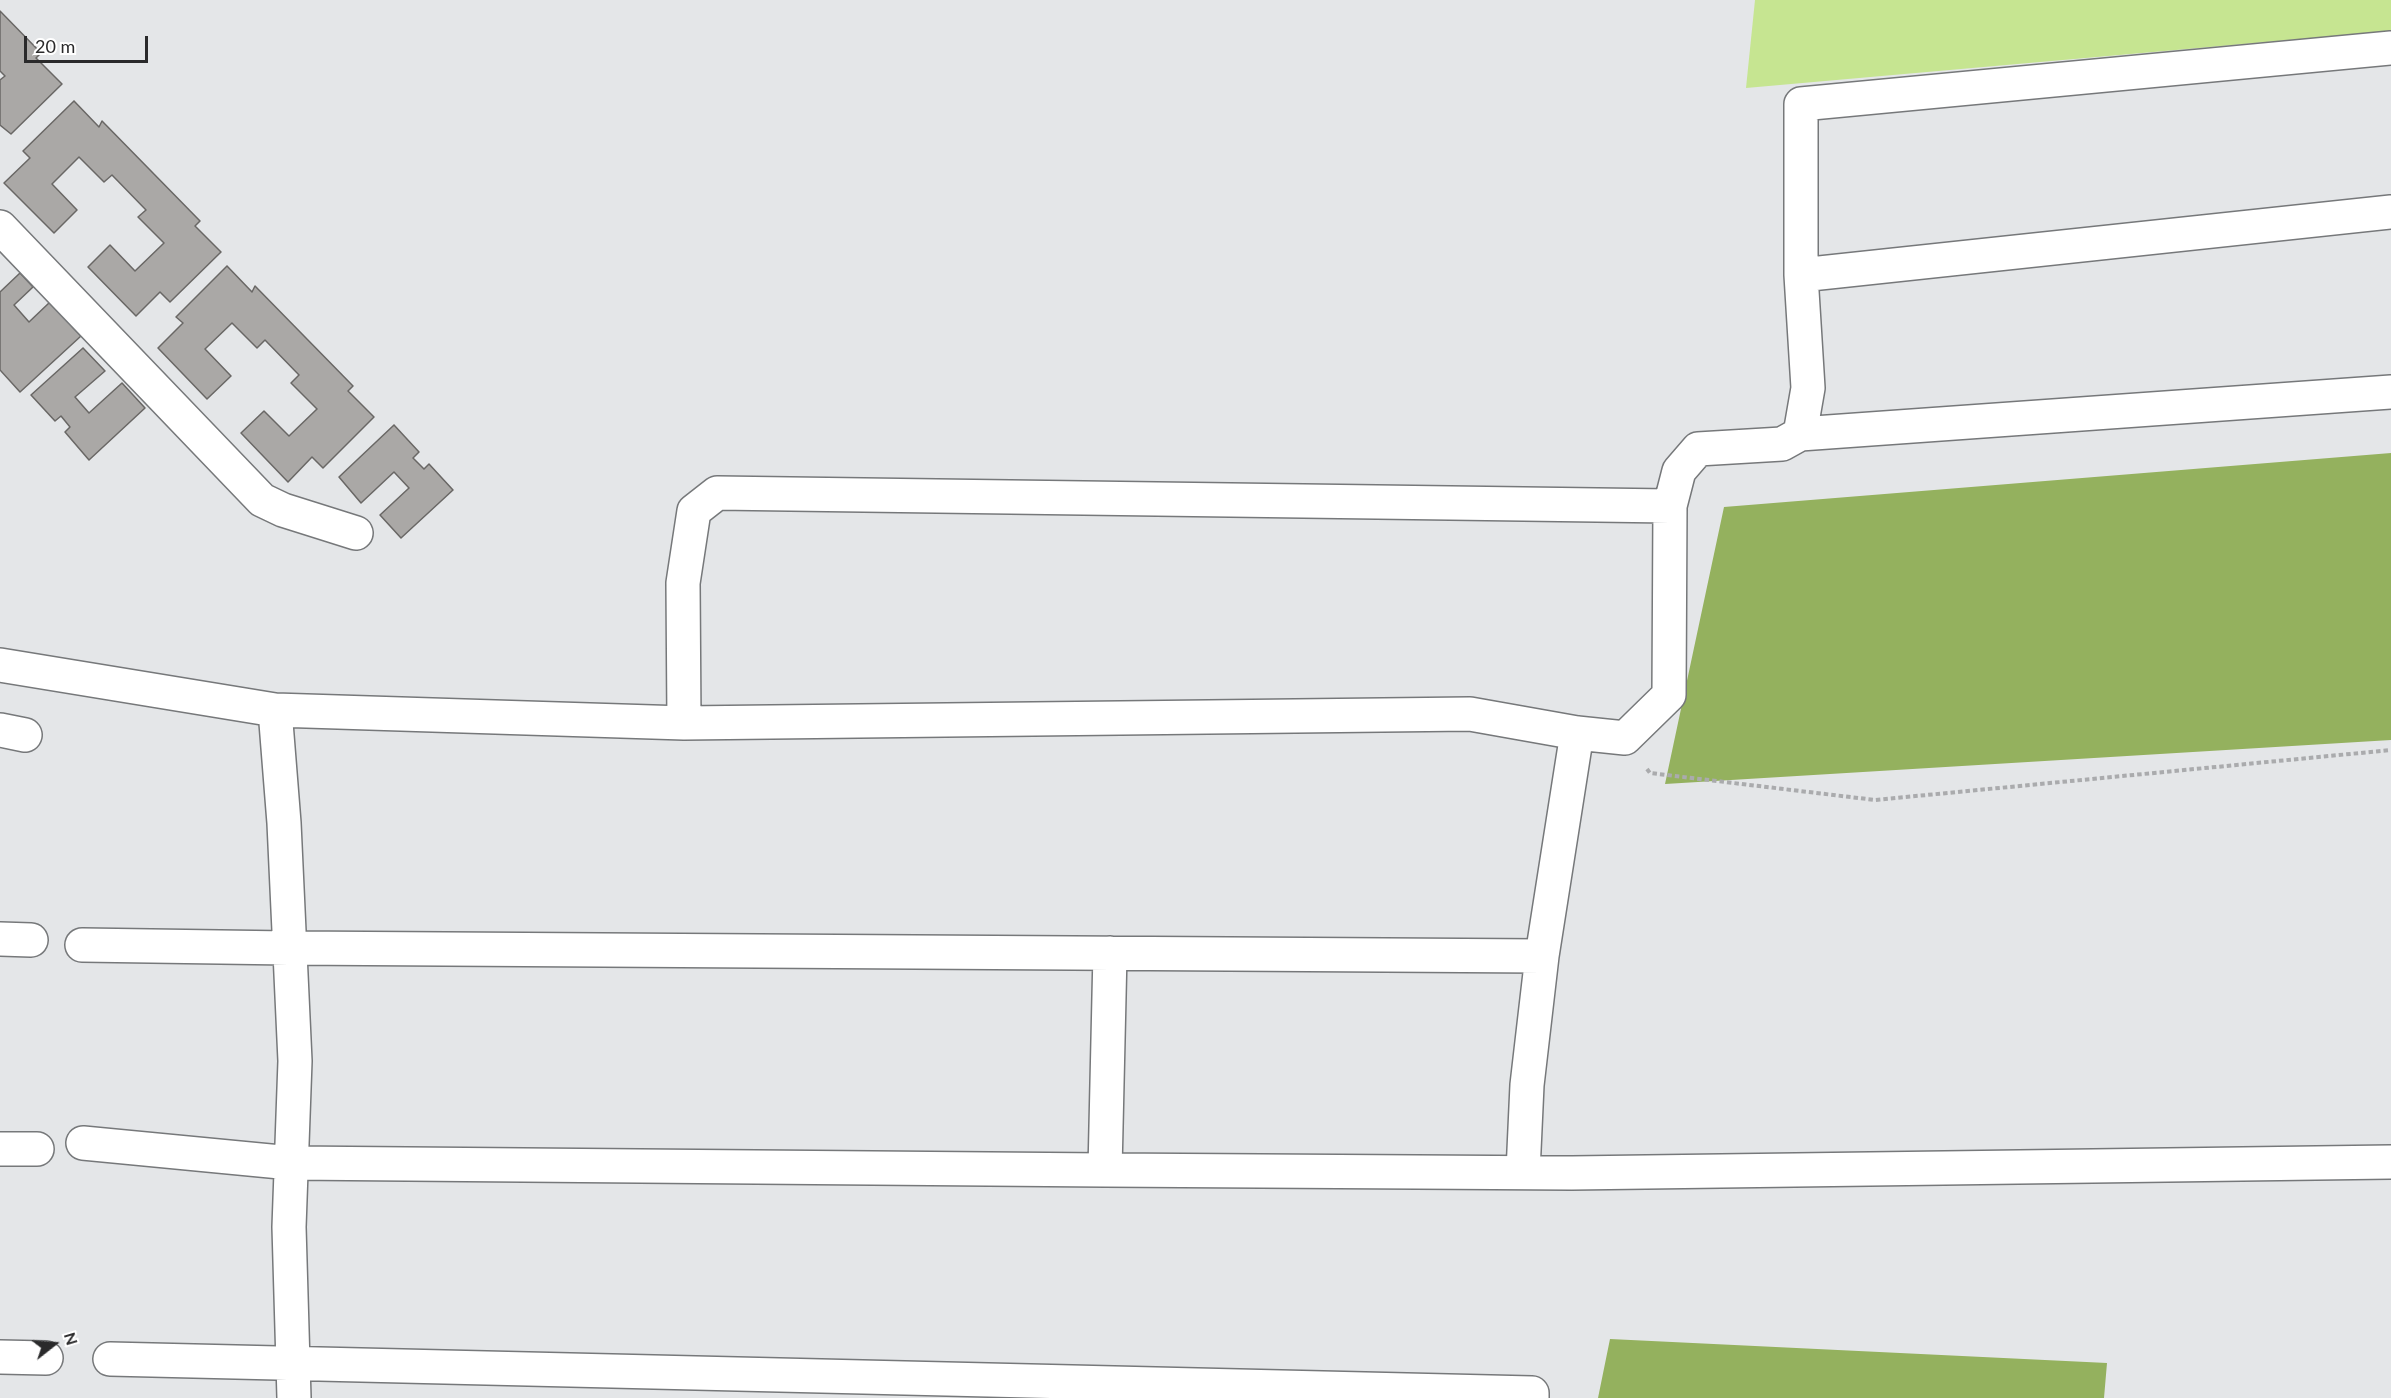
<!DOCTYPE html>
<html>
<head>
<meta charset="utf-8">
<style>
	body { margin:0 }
	#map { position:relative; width:2391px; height:1398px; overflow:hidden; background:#e4e6e8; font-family:Lato,sans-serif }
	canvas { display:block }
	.north { position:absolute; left:24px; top:1314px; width:60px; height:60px; -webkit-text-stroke:4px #fff; paint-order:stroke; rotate:73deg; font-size:16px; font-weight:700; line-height:24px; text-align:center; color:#2a2a2b }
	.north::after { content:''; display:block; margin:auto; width:21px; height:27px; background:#2a2a2b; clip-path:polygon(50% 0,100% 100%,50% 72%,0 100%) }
	.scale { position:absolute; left:24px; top:36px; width:124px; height:27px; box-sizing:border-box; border:3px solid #2a2a2b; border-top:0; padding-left:8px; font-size:18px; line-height:21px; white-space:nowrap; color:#2a2a2b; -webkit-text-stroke:4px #fff; paint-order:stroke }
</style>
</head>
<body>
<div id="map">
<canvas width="2391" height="1398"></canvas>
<div class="north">N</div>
<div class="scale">20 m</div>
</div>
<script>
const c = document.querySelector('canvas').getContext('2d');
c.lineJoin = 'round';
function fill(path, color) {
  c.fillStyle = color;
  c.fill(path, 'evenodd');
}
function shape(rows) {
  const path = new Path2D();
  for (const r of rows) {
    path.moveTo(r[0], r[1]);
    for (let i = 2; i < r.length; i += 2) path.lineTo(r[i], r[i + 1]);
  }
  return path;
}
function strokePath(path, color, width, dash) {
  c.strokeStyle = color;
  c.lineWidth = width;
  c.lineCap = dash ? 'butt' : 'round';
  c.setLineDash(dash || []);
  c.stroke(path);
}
fill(shape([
	[1755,0,2391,0,2391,31,1746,88]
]), '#c6e591');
fill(shape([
	[2391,453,2391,740,1665,784,1724,507],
	[1610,1339,2107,1363,2104,1398,1598,1398]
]), '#94b15e');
const building = shape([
	[0,11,41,53,36,58,62,84,11,134,0,125,0,80,5,76,0,71,0,11],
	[74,101,99,127,102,121,200,221,195,226,221,252,170,302,160,292,136,316,88,267,110,245,135,271,164,243,138,217,146,210,112,175,104,182,79,157,52,184,77,210,54,233,4,183,30,158,23,151,74,101],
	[227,266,252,292,255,286,353,386,348,391,374,417,323,468,312,457,288,482,241,433,264,411,289,436,317,409,291,383,299,375,265,340,257,348,232,323,205,349,231,376,207,399,158,348,183,323,176,317,227,266],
	[20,273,33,287,14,305,29,322,50,302,81,336,20,392,0,370,0,292,20,273],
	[83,348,105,371,75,397,89,413,122,383,145,408,89,460,65,432,70,427,61,416,55,421,31,395,83,348],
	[394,425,419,452,413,458,424,469,429,464,453,490,401,538,380,515,409,488,394,472,361,503,339,477,394,425]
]);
fill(building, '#aaa8a6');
strokePath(building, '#696765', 1.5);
const minor = shape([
	[0,227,262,500,283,510,356,533],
	[1801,275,2391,212],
	[1800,434,2391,392],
	[0,665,275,710,684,723,1470,714,1577,733,1625,738,1669,695,1670,506,1679,471,1698,449,1782,444,1800,434,1808,388,1801,275,1801,104,2391,48],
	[275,710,284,823,295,1061,289,1227,294,1398],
	[684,723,683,583,694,511,717,493,1670,506],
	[0,730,25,735],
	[0,939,31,940],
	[82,945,289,948,1542,956],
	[83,1143,291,1163,1105,1170,1572,1173,2391,1162],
	[0,1149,37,1149],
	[1105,1170,1110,953],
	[1523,1172,1527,1085,1542,956,1577,733],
	[0,1357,46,1358],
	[110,1359,1532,1393,1532,1398]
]);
strokePath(minor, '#76787a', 36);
strokePath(shape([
	[1647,769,1650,773,1875,800,2391,750]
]), '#aaabad', 4, [4.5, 3]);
strokePath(minor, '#fff', 33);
</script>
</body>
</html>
